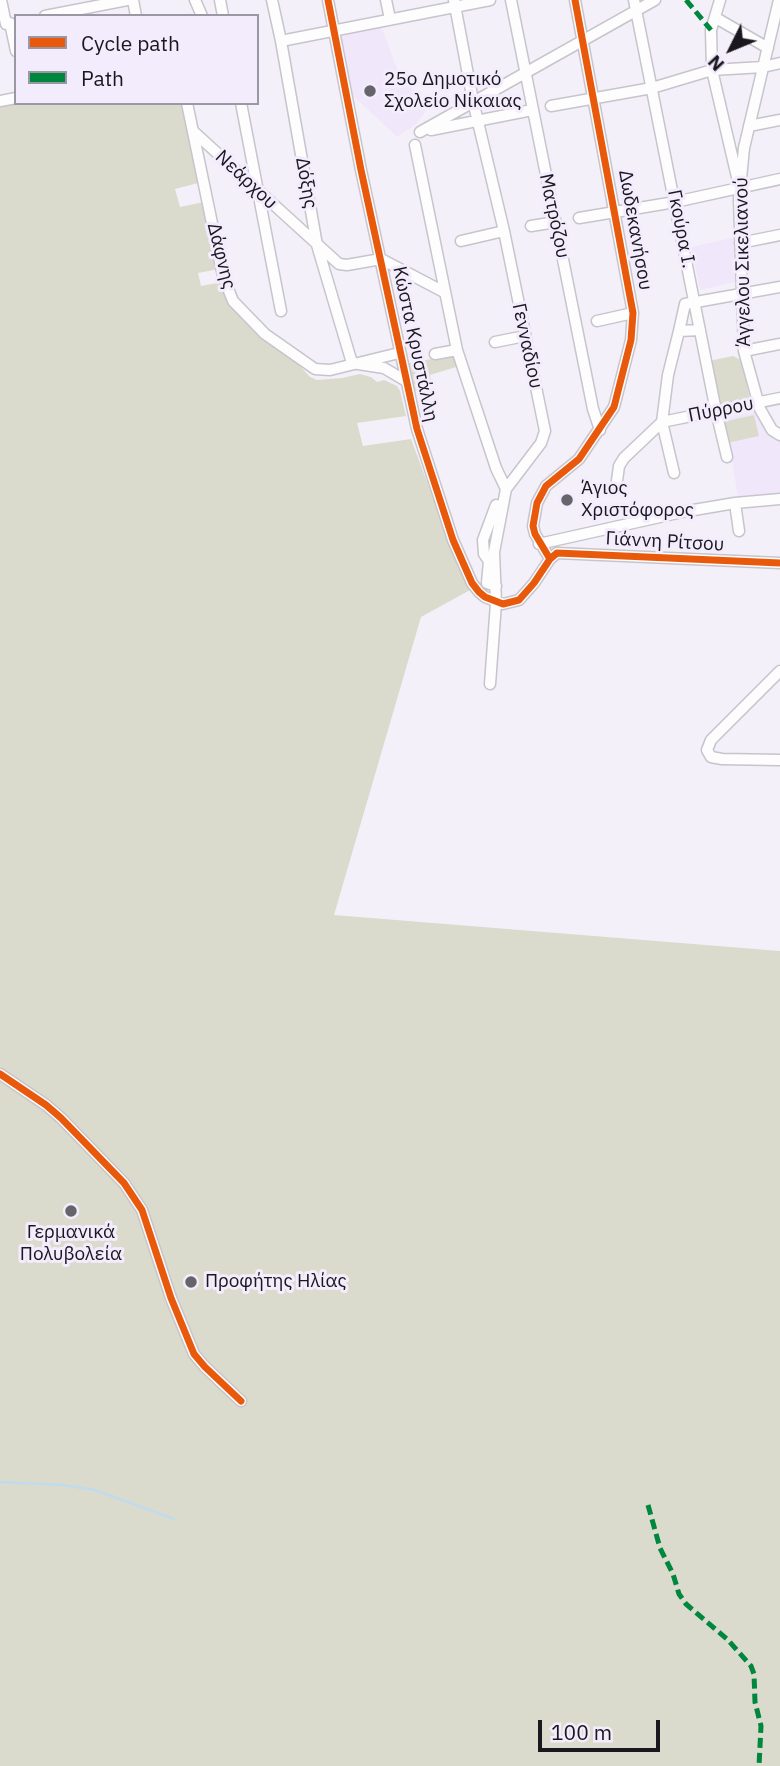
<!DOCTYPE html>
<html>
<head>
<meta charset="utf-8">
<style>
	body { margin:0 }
	#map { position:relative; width:780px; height:1766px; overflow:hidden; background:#f4f0f9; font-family:"IBM Plex Sans",sans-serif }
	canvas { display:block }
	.legend { position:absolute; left:14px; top:14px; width:245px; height:91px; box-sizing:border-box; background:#f3ecfd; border:2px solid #9c97a4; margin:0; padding:9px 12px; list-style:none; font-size:21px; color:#1a181e }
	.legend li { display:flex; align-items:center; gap:14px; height:35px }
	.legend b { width:35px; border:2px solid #9c97a4 }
	.north { position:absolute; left:696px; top:14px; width:70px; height:70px; -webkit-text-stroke:5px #f3ecfd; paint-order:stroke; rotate:227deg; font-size:19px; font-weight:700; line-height:28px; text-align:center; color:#1a181e }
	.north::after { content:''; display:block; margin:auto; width:24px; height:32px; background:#1a181e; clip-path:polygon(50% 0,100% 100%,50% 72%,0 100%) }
	.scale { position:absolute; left:538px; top:1720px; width:122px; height:32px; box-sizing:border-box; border:4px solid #1a181e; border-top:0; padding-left:9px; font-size:21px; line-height:24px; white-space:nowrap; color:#1a181e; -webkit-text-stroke:5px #f3ecfd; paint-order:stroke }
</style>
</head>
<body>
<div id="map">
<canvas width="780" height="1766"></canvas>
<ul class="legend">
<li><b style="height:9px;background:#e8590c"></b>Cycle path</li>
<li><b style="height:9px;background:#00873e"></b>Path</li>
</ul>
<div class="north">N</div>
<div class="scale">100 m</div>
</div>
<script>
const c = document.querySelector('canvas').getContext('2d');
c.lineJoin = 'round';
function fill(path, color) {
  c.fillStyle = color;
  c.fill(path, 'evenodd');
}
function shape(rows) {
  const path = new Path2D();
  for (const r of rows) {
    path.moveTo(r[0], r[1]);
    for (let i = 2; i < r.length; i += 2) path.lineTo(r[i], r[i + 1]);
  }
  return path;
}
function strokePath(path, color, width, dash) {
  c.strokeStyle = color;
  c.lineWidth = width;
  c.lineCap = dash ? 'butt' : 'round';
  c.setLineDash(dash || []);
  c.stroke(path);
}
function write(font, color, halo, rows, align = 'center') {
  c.font = font + ' "IBM Plex Sans",sans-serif';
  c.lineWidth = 6;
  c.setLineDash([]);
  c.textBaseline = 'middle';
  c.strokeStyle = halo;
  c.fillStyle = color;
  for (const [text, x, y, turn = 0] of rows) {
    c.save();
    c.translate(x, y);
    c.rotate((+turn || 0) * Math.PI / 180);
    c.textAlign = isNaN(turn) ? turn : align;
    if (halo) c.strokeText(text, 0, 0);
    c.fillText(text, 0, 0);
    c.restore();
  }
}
fill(shape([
	[381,26,398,71,428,108,415,125,397,137,352,95,340,37],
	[735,237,735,282,700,290,691,247],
	[758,411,780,439,780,493,738,497,724,417]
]), '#f0e8fa');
fill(shape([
	[16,103,183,103,202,182,175,189,180,207,204,202,219,269,198,273,201,286,222,282,226,292,281,345,310,377,317,380,342,378,360,374,371,377,377,382,384,380,397,386,400,391,406,416,357,423,363,446,411,439,451,546,472,589,421,617,334,915,780,951,780,1766,0,1766,0,106],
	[453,355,456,367,430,375,432,386,412,392,405,364],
	[733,356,741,360,751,404,719,409,709,361],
	[754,415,759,436,727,443,722,422]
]), '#dadbcc');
strokePath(shape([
	[0,1482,63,1485,95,1490,174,1519]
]), '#c0dbec', 2.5);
const minor = shape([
	[1,0,6,24],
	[133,0,136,16],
	[195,0,202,16],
	[220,0,223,16],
	[272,0,281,41,317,245,352,363,384,368,406,381],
	[328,0,361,170,417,429,453,540,472,583,479,592,485,597,503,604,519,600,534,583,550,559,557,553,780,563],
	[386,0,390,19],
	[454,0,473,101,504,231,545,431,541,443,506,489,494,552,496,603,490,684],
	[511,0,593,409,600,430],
	[634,0,716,411,727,457],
	[720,0,711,30,712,70,737,177],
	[779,0,744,148,739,199,744,351,760,409,772,430,780,435],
	[45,16,127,0],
	[716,18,768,48],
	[10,23,16,51],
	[281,41,490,0],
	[0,101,16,98],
	[187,103,223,276,233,301,265,334,315,369,330,370,399,353],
	[241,103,281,311],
	[551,106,652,88,712,70,763,67,780,63],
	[749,126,780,120],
	[431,130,532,110],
	[194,132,339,264,347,265,381,259,444,292],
	[420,132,655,0],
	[415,145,457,350,496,468,506,489],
	[579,218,675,202,780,179],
	[531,226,556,222],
	[461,241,504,231],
	[740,243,780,235],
	[597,321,633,313],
	[679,331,685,304,780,287],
	[495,342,525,336],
	[744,351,780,344],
	[435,354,457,350],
	[674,473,662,422,668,375,679,331,700,330],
	[616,488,619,466,624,458,662,422,780,398],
	[735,503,739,531],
	[496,505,483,540,484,554,489,561,487,583,496,586],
	[539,544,682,512,735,503,780,499],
	[550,559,535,534,533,526,537,503,546,486,579,459,614,407,631,340,633,313,575,0],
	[780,671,711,740,707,750,711,757,722,759,780,760],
	[0,1074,46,1105,61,1118,124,1183,142,1210,171,1298,194,1354,205,1367,241,1401]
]);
strokePath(minor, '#c7c4cb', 13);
strokePath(minor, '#fdfdfe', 10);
strokePath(shape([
	[686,0,711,30],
	[648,1505,660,1548,673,1574,679,1594,686,1604,727,1639,751,1666,754,1674,755,1702,761,1726,759,1766]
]), '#00873e', 5, [10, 5]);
strokePath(shape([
	[328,0,361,170,417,429,453,540,472,583,479,592,485,597,503,604,519,600,534,583,550,559,557,553,780,563],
	[550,559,535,534,533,526,537,503,546,486,579,459,614,407,631,340,633,313,575,0],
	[0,1074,46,1105,61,1118,124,1183,142,1210,171,1298,194,1354,205,1367,241,1401]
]), '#e8590c', 7);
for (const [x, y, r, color] of [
	[370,91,7,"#66646b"],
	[567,500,7,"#66646b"],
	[71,1211,7,"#66646b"],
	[191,1282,7,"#66646b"]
]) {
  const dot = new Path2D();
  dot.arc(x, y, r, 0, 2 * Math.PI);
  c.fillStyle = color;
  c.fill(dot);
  strokePath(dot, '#f3ecfd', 2.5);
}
write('19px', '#1a181e', '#f3ecfd', [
	["25o Δημοτικό",384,80],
	["Σχολείο Νίκαιας",384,102],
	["Άγιος",581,489],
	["Χριστόφορος",581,511],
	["Γερμανικά",71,1233,"center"],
	["Πολυβολεία",71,1255,"center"],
	["Προφήτης Ηλίας",205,1282]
], 'left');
write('19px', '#1a181e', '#f3ecfd', [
	["Νεάρχου",246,180,43],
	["Δόξης",306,183,80],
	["Ματρόζου",554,216,78],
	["Γκούρα Ι.",681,229,79],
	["Δωδεκανήσου",635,230,80],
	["Δάφνης",221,256,76],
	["Άγγελου Σικελιανού",743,262,-91],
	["Κώστα Κρυστάλλη",415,344,78],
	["Γενναδίου",527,346,78],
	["Πύρρου",721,410,-11],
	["Γιάννη Ρίτσου",665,542,3]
]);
</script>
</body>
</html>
